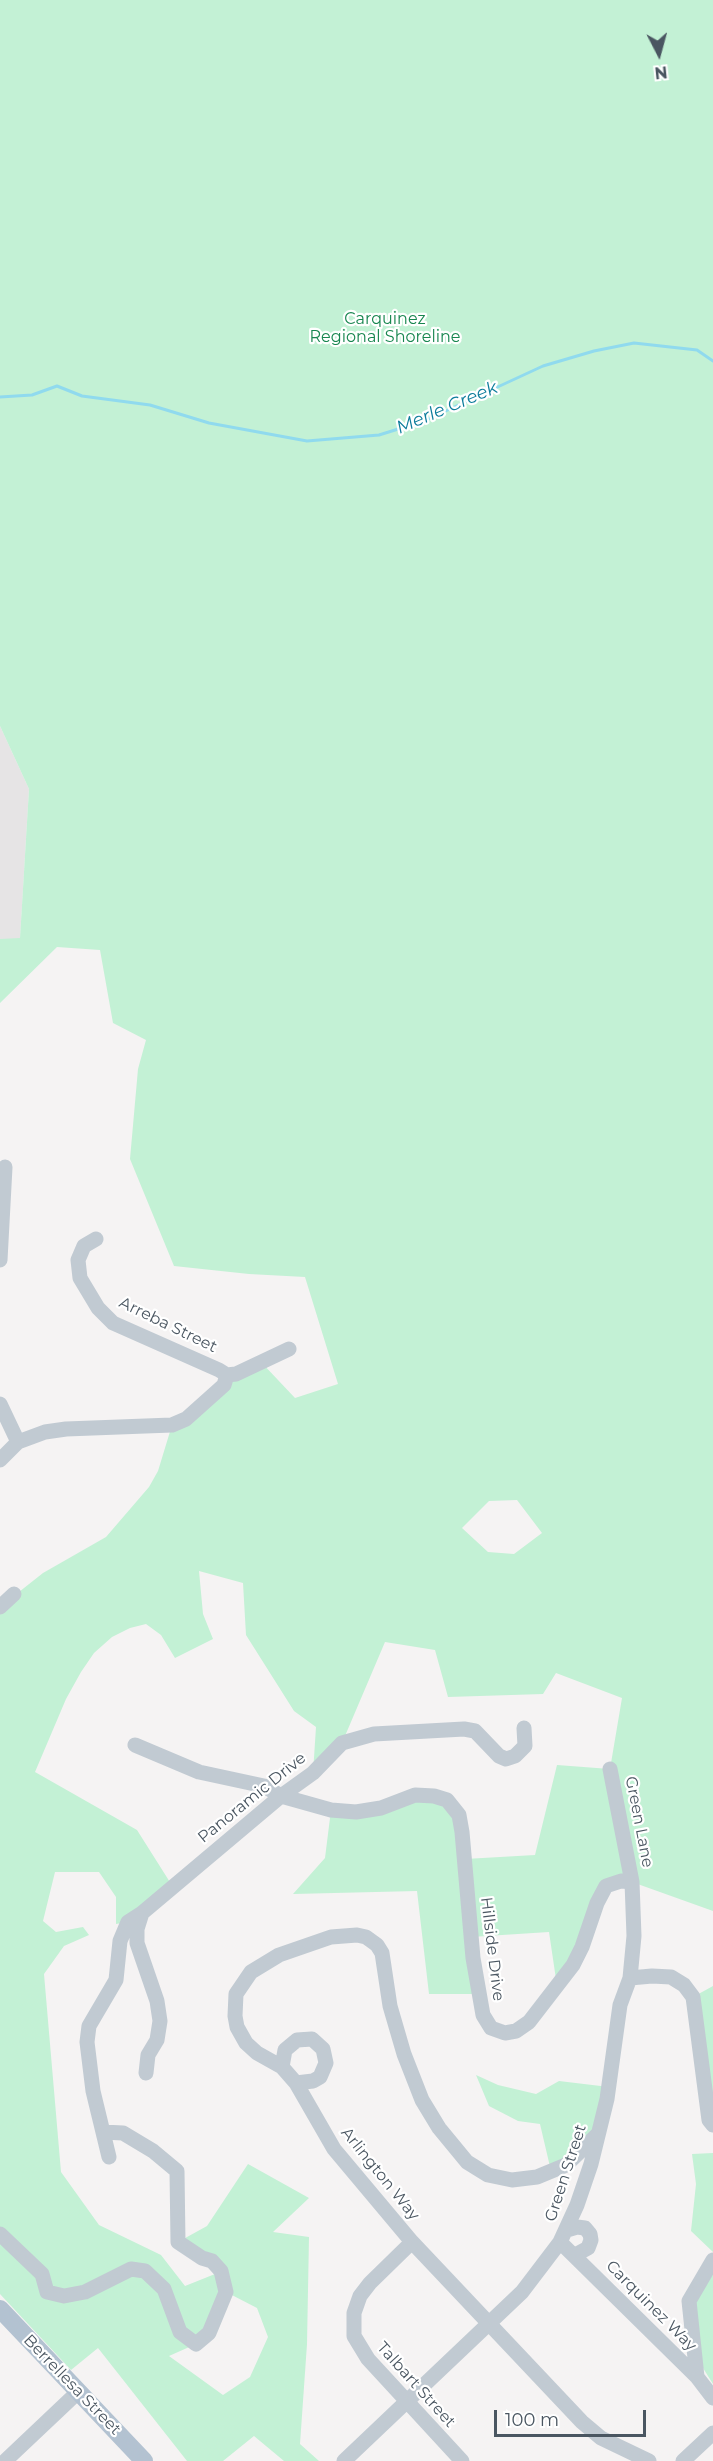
<!DOCTYPE html>
<html>
<head>
<meta charset="utf-8">
<style>
	body { margin:0 }
	#map { position:relative; width:713px; height:2461px; overflow:hidden; background:#f5f3f3; font-family:Montserrat,sans-serif }
	canvas { display:block }
	.north { position:absolute; left:629px; top:24px; width:60px; height:60px; -webkit-text-stroke:4px #fff; paint-order:stroke; rotate:174deg; font-size:16px; font-weight:700; line-height:24px; text-align:center; color:#4a5661 }
	.north::after { content:''; display:block; margin:auto; width:21px; height:27px; background:#4a5661; clip-path:polygon(50% 0,100% 100%,50% 72%,0 100%) }
	.scale { position:absolute; left:494px; top:2410px; width:152px; height:27px; box-sizing:border-box; border:3px solid #4a5661; border-top:0; padding-left:8px; font-size:18px; line-height:21px; white-space:nowrap; color:#4a5661; -webkit-text-stroke:4px #fff; paint-order:stroke }
</style>
</head>
<body>
<div id="map">
<canvas width="713" height="2461"></canvas>
<div class="north">N</div>
<div class="scale">100 m</div>
</div>
<script>
const c = document.querySelector('canvas').getContext('2d');
c.lineJoin = 'round';
function fill(path, color) {
  c.fillStyle = color;
  c.fill(path, 'evenodd');
}
function shape(rows) {
  const path = new Path2D();
  for (const r of rows) {
    path.moveTo(r[0], r[1]);
    for (let i = 2; i < r.length; i += 2) path.lineTo(r[i], r[i + 1]);
  }
  return path;
}
function strokePath(path, color, width, dash) {
  c.strokeStyle = color;
  c.lineWidth = width;
  c.lineCap = dash ? 'butt' : 'round';
  c.setLineDash(dash || []);
  c.stroke(path);
}
function write(font, color, halo, rows, align = 'center') {
  c.font = font + ' Montserrat,sans-serif';
  c.lineWidth = 4.5;
  c.setLineDash([]);
  c.textBaseline = 'middle';
  c.strokeStyle = halo;
  c.fillStyle = color;
  for (const [text, x, y, turn = 0] of rows) {
    c.save();
    c.translate(x, y);
    c.rotate((+turn || 0) * Math.PI / 180);
    c.textAlign = isNaN(turn) ? turn : align;
    if (halo) c.strokeText(text, 0, 0);
    c.fillText(text, 0, 0);
    c.restore();
  }
}
fill(shape([
	[0,726,29,789,20,939,0,939]
]), '#e6e4e5');
fill(shape([
	[0,0,713,0,713,1911,632,1882,611,1883,557,1986,549,1932,471,1937,479,1994,429,1994,417,1891,293,1894,325,1858,331,1810,400,1800,447,1800,465,1859,535,1855,557,1765,610,1769,622,1698,556,1673,543,1694,448,1697,435,1650,385,1642,342,1743,313,1773,316,1727,294,1711,246,1635,243,1583,199,1571,203,1614,213,1639,175,1658,161,1635,146,1624,130,1628,112,1637,94,1653,81,1672,66,1699,35,1772,137,1830,173,1887,128,1922,116,1924,116,1897,99,1872,55,1872,43,1921,56,1932,83,1927,89,1935,64,1946,44,1974,61,2172,99,2225,161,2255,185,2286,220,2272,178,2242,207,2226,248,2164,309,2198,273,2232,309,2237,307,2344,300,2444,319,2461,284,2461,254,2436,223,2461,187,2461,98,2348,71,2370,0,2294,0,1607,43,1573,106,1537,149,1487,158,1471,172,1425,224,1385,261,1362,295,1398,338,1384,305,1277,249,1274,174,1266,130,1159,138,1069,146,1040,113,1023,100,950,57,947,0,1003,0,939,20,938,29,789,0,726],
	[517,1500,542,1533,514,1554,488,1552,462,1528,489,1501],
	[226,2292,257,2308,268,2337,250,2377,223,2395,169,2356,196,2344],
	[713,1986,713,2125,693,1997],
	[476,2075,498,2085,536,2094,559,2081,609,2087,598,2134,551,2171,540,2124,518,2121,489,2106],
	[713,2153,713,2252,691,2231,696,2184,692,2154],
	[713,2274,713,2384,703,2368,694,2305]
]), '#c3f1d5');
strokePath(shape([
	[0,397,32,395,57,386,82,396,150,405,209,423,307,441,379,435,424,421,543,366,594,351,634,343,697,350,713,361]
]), '#90daee', 3);
strokePath(shape([
	[0,1260,5,1167],
	[227,1375,236,1374,289,1349],
	[0,1404,18,1442],
	[0,1460,18,1442,45,1432,66,1429,172,1425,186,1419,224,1385,227,1375,219,1370,113,1323,98,1308,80,1278,78,1260,84,1246,96,1239],
	[0,1607,14,1594],
	[135,1745,199,1772,264,1786,281,1796,331,1810,356,1812,381,1808,415,1795,434,1796,447,1800,459,1815,462,1832,473,1958,483,2015,491,2028,505,2033,516,2031,529,2022,573,1965,582,1947,597,1903,606,1886,621,1881,632,1882],
	[630,1978,652,1976,671,1977,684,1985,693,1997,709,2120,713,2125],
	[282,2067,285,2050,297,2040,312,2039,323,2049,326,2063,320,2077,313,2081,296,2083],
	[146,2073,148,2055,157,2040,160,2021,157,2001,137,1943,137,1929,142,1913,281,1796,313,1773,342,1743,374,1734,464,1729,475,1731,499,1756,506,1759,515,1756,525,1746,524,1728],
	[598,2134,566,2165,537,2177,512,2180,488,2175,467,2162,439,2128,422,2100,404,2054,390,2006,382,1953,377,1945,366,1937,357,1935,331,1937,279,1955,251,1972,236,1994,235,2016,237,2027,246,2043,257,2053,282,2067,296,2083,334,2149,412,2242,582,2422,601,2438,649,2461],
	[109,2157,93,2091,87,2042,89,2026,116,1980,120,1941,128,1922,142,1913],
	[567,2230,577,2227,585,2228,590,2234,591,2240,588,2248,575,2255],
	[0,2234,42,2274,47,2292,64,2296,85,2292,131,2269,145,2271,164,2289,180,2332,196,2344,209,2333,226,2292,221,2271,212,2261,202,2258,178,2242,177,2171,153,2151,123,2133,103,2132],
	[412,2242,370,2283,360,2296,354,2313,354,2336,368,2359,462,2461],
	[560,2242,697,2377,713,2398],
	[697,2377,689,2301,713,2260],
	[5,2461,78,2392],
	[344,2461,522,2292,560,2242,577,2205,591,2164,607,2099,620,2005,630,1978,634,1936,632,1882,610,1769],
	[683,2461,713,2433]
]), '#c1cad2', 15);
strokePath(shape([
	[0,2309,144,2461]
]), '#b3c2d1', 18);
write('16px', '#17864f', '#fff', [
	["Carquinez",385,319],
	["Regional Shoreline",385,337]
]);
write('16px', '#4a5661', '#fff', [
	["Arreba Street",168,1325,26],
	["Panoramic Drive",252,1798,-39],
	["Green Lane",639,1822,79],
	["Hillside Drive",492,1949,83],
	["Green Street",566,2173,-72],
	["Arlington Way",380,2174,51],
	["Carquinez Way",651,2306,45],
	["Berrellesa Street",72,2385,46],
	["Talbart Street",416,2385,48]
]);
write('italic 18px', '#0c7c9b', '#fff', [
	["Merle Creek",447,408,-23]
]);
</script>
</body>
</html>
